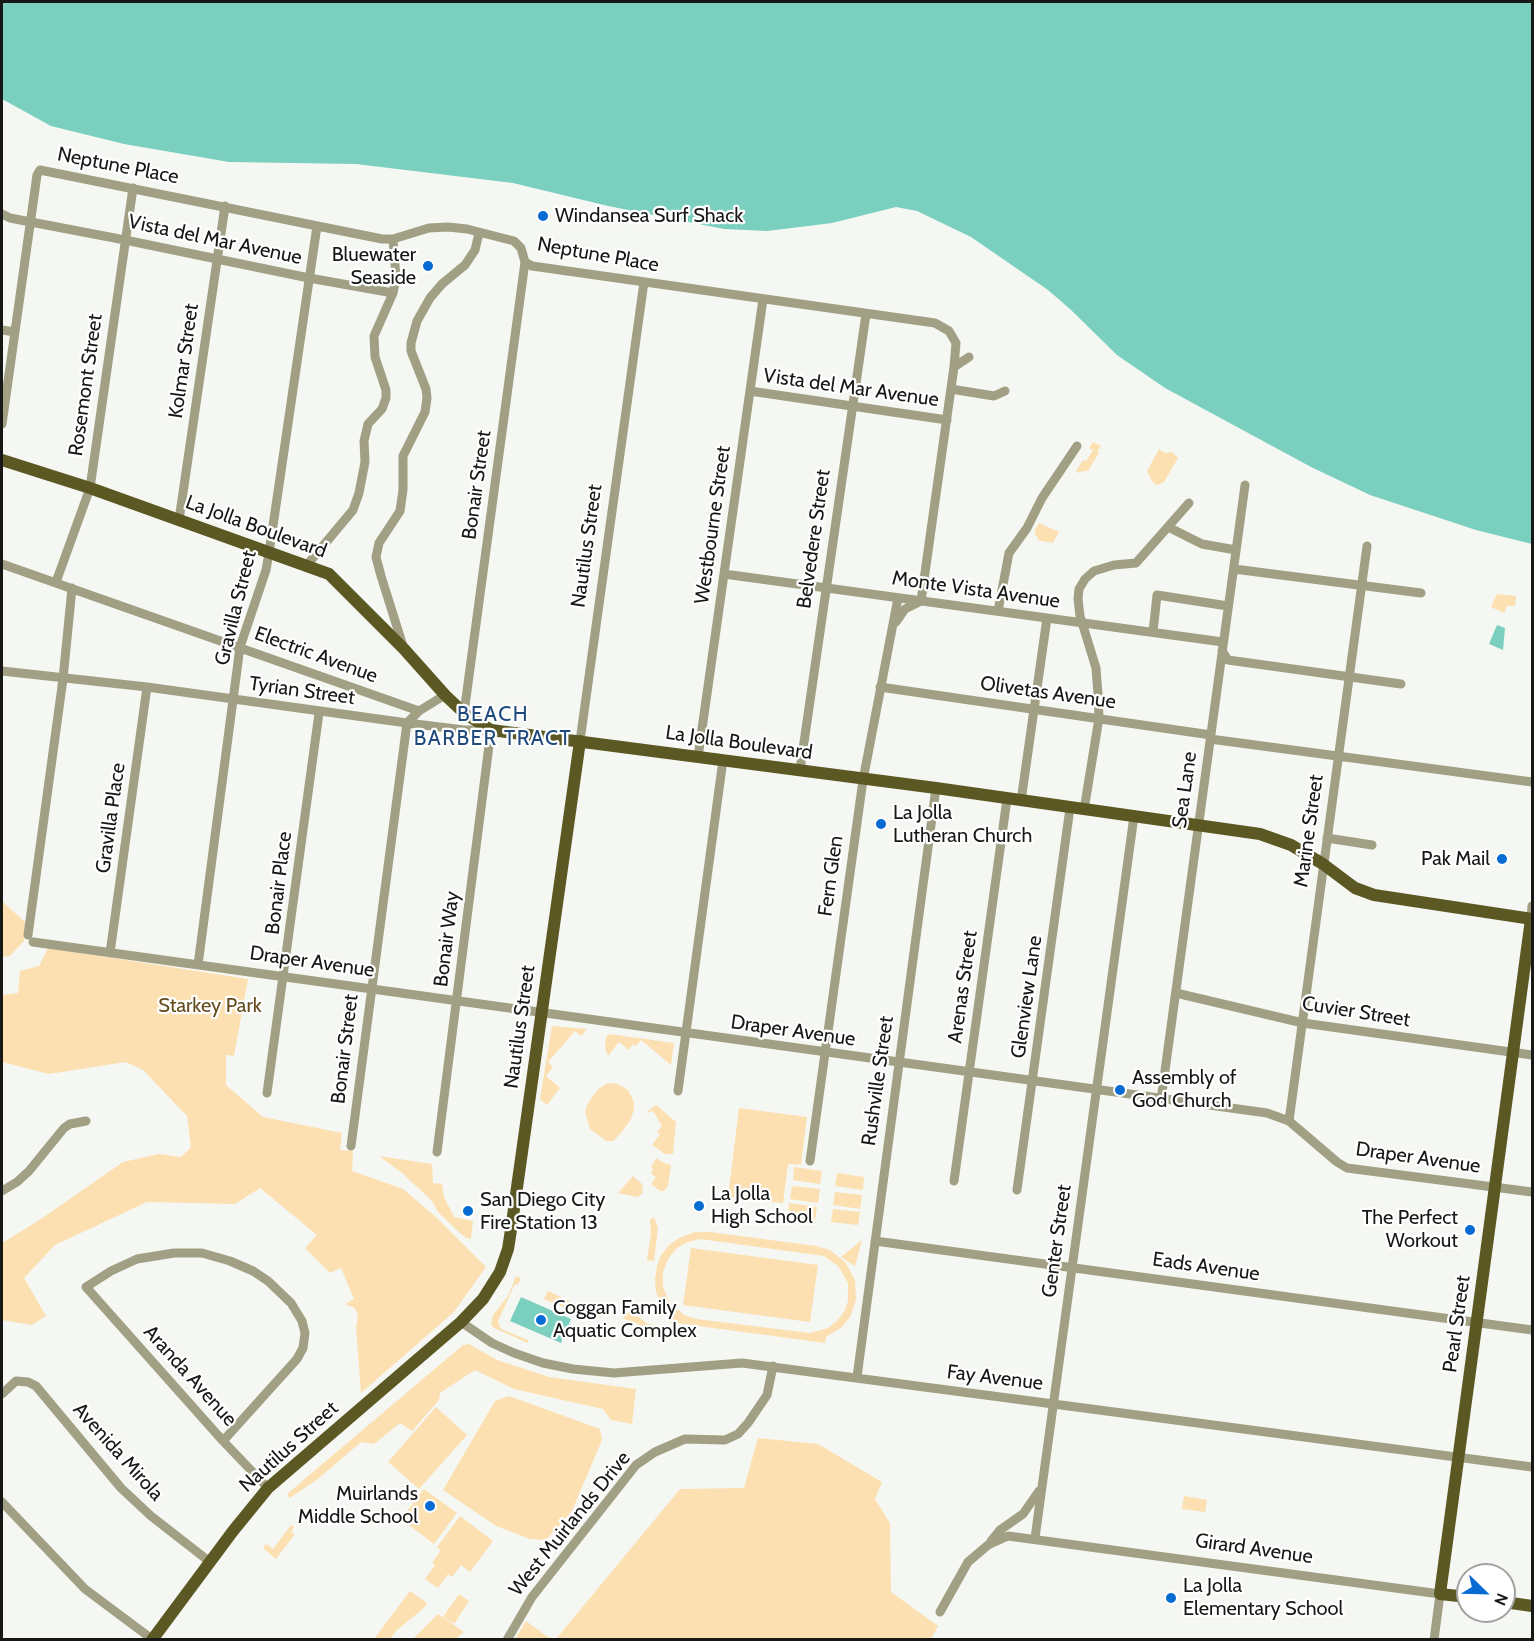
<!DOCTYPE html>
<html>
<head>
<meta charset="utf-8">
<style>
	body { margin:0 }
	#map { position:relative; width:1534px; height:1641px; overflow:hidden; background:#f5f7f3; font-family:Cabin,sans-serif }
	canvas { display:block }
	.frame { position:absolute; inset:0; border:3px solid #171716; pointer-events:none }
	.north { position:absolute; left:1456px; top:1563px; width:60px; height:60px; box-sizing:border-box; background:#fff; border:2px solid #a2a2a2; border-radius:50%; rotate:113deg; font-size:16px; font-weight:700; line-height:24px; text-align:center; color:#171716 }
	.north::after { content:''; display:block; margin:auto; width:21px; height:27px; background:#066cd4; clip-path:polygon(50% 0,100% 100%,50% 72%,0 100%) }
</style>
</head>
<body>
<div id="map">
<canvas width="1534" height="1641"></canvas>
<div class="frame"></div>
<div class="north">N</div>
</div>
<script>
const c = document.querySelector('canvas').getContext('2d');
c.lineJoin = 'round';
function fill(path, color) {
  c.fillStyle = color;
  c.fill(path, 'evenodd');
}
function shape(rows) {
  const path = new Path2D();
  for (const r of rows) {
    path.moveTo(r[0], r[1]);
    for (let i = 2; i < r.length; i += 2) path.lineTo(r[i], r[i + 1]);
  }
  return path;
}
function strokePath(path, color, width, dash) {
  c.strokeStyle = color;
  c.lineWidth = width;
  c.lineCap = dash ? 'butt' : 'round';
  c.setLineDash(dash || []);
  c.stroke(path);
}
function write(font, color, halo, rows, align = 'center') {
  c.font = font + ' Cabin,sans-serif';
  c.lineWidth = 4.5;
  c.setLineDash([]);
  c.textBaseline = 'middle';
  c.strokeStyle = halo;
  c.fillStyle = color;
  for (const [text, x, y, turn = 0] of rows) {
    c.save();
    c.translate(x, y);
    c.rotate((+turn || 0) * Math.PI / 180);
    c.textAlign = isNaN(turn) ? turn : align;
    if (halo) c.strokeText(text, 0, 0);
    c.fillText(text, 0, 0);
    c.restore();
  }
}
fill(shape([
	[1093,442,1101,446,1097,452,1099,453,1088,471,1083,471,1079,473,1076,471,1083,460,1086,461,1093,450,1089,448],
	[1159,449,1165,453,1172,452,1178,458,1164,482,1157,485,1152,481,1147,471],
	[1039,523,1059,532,1053,543,1037,540,1038,537,1035,535,1036,532,1034,531],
	[1497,594,1516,596,1515,606,1507,606,1504,613,1491,607],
	[2,901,26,923,24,941,10,956,2,957],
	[48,948,248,979,234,1056,226,1055,226,1085,263,1117,342,1133,340,1150,353,1151,352,1171,403,1189,436,1217,486,1267,454,1312,361,1393,356,1327,358,1316,355,1308,345,1304,354,1299,341,1268,330,1273,305,1248,317,1235,260,1188,235,1204,147,1202,55,1245,24,1278,46,1316,32,1325,2,1320,2,1243,41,1219,123,1162,159,1154,181,1157,191,1147,187,1116,143,1070,126,1062,49,1074,2,1062,2,995,18,993,20,971,39,966],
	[552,1026,587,1029,581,1036,575,1031,548,1062,553,1067,546,1076,560,1088,547,1105,540,1099],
	[609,1034,674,1043,671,1065,641,1040,636,1046,633,1044,629,1050,619,1042,608,1056,605,1048,606,1037],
	[608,1083,618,1084,628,1090,634,1102,634,1109,631,1119,621,1133,613,1141,606,1141,590,1129,585,1112,587,1105,598,1089],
	[656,1105,676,1122,673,1154,665,1154,652,1145,660,1134,657,1132,662,1126,653,1111,645,1113],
	[739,1108,807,1117,801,1165,788,1164,783,1203,728,1197],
	[379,1156,432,1164,433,1183,442,1184,444,1197,454,1217,473,1221,471,1239,466,1238,461,1234,438,1212,432,1201,402,1173],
	[656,1158,664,1163,671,1165,668,1186,664,1191,660,1191,651,1184,656,1177,651,1174,653,1169,651,1167],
	[794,1167,822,1171,820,1184,793,1180],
	[837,1173,864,1177,863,1190,835,1186],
	[633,1176,642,1184,643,1193,638,1197,618,1193],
	[792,1186,820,1189,818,1203,790,1199],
	[835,1192,862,1195,860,1209,833,1205],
	[789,1203,817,1207,815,1220,788,1216],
	[833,1209,860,1212,858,1225,831,1222],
	[654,1217,658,1228,654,1261,647,1260,651,1233,650,1220],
	[695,1232,710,1232,816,1246,830,1250,845,1262,855,1280,856,1300,850,1317,842,1327,826,1337,825,1343,669,1322,670,1314,662,1306,656,1292,655,1279,657,1266,661,1255,669,1245,679,1238],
	[700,1239,824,1256,838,1266,848,1283,848,1301,844,1312,837,1321,828,1328,810,1333,696,1319,684,1315,669,1301,663,1287,663,1272,668,1259,677,1248,688,1242],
	[862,1240,855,1266,841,1257],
	[691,1248,818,1265,810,1322,683,1305],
	[516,1276,521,1278,518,1285,515,1284,498,1321,501,1329,528,1340,528,1343,494,1328,491,1325,493,1315,508,1296],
	[548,1291,591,1311,601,1310,601,1317,592,1319,544,1299],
	[639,1303,637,1316,648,1324,664,1326,662,1336,646,1333,638,1324,622,1318],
	[469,1344,497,1360,549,1377,636,1389,632,1424,611,1420,603,1409,514,1389,475,1370,440,1393,439,1400,412,1431,400,1423,374,1444,361,1442,318,1479,290,1498,287,1494,463,1345],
	[509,1396,600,1429,602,1440,572,1511,546,1540,530,1539,496,1526,443,1490,495,1401],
	[436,1407,467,1435,419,1489,388,1462],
	[758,1438,818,1444,882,1482,875,1499,890,1523,891,1592,938,1626,931,1639,556,1639,680,1489,744,1488],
	[424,1489,457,1513,434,1544,401,1519],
	[1184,1496,1207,1500,1205,1512,1182,1509],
	[460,1516,493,1541,470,1572,461,1565,452,1577,448,1574,438,1588,425,1579,435,1565,432,1563,440,1551,442,1552,437,1547],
	[291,1525,294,1527,291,1532,295,1534,276,1559,263,1548,266,1544,273,1549],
	[410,1591,427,1603,424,1608,397,1630,390,1639,374,1639],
	[459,1594,469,1601,454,1624,443,1617],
	[438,1614,464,1632,455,1639,413,1639],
	[526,1621,551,1639,515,1639]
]), '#fce0b2');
fill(shape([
	[2,2,1532,2,1532,544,1476,530,1370,495,1311,467,1165,388,1117,355,1070,309,1048,290,971,237,917,211,896,207,832,223,767,231,724,229,608,206,513,183,356,164,229,162,124,144,51,126,2,99],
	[1497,625,1505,628,1503,650,1489,644],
	[521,1297,571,1319,561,1343,510,1321]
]), '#7acfbf');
strokePath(shape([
	[2,214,10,218,125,240,309,278,393,293],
	[2,330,15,332],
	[954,367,969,357],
	[951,389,994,396,1005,391],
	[750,391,947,420],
	[2,424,37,175,40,170,382,239,393,239,429,228,448,227,467,229,514,241,521,248,525,262,532,266,935,323,949,331,956,343,954,367,921,601],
	[179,520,225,206],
	[1168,527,1202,544,1236,550],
	[2,564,419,711,445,695],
	[307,565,353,510,359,493,365,462,364,441,368,424,382,409,386,398,386,390,375,357,374,336,393,293,396,278,393,239],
	[1234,569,1421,593],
	[724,574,1223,642],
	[56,582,90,488,133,188],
	[998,611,1009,553,1027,528,1042,498,1077,446],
	[896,622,905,609,921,601],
	[1153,632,1157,595,1228,606],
	[403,646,381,576,376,557,379,543,400,511,403,490,403,456,425,412,427,398,426,389,411,351,411,343,417,321,430,298,442,284,465,265,475,250,479,233],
	[1222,651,1228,660,1401,684],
	[2,671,147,687,407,723,464,730,491,730,437,1152],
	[880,687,1211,735],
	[464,713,525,262],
	[1210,739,1532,782],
	[580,741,644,282],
	[698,757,763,299],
	[800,770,866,314],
	[1021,801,1047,618],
	[1084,810,1099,718,1098,694,1096,668,1080,616,1078,599,1079,589,1085,579,1094,571,1114,565,1136,563,1189,503],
	[1327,838,1372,845],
	[1531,919,1532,906],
	[28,935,63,679,72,588],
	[33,942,1267,1113,1289,1121,1337,1162,1347,1168,1532,1192],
	[110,953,147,687],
	[198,965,240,647,266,570,269,553,317,226],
	[1176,993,1303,1023,1532,1055],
	[678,1091,723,760],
	[267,1093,319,713],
	[1161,1100,1245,485],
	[1289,1121,1367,546],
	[351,1146,407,723,419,711],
	[810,1161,863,780,898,598],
	[954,1181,1007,799],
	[1017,1190,1070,808],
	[2,1191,17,1182,29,1171,64,1128,70,1124,86,1121],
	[875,1241,1532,1330],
	[461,1322,492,1343,514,1353,543,1363,573,1369,614,1373,742,1363,1532,1467],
	[857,1377,936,788],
	[2,1394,16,1381,28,1382,36,1386,121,1488,151,1516,210,1562],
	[223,1441,297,1359,303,1348,305,1333,302,1321,291,1303,268,1281,253,1271,230,1261,202,1253,174,1253,137,1259,111,1271,86,1287,223,1441,268,1488],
	[2,1502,85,1589,152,1639],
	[1035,1538,1134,816],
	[991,1541,1000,1530,1023,1514,1039,1491],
	[940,1612,968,1562,988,1545,1008,1536,1440,1594,1434,1640],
	[507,1640,532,1597,636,1465,655,1452,685,1439,725,1440,738,1434,748,1423,767,1395,773,1366]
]), '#a1a084', 9);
strokePath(shape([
	[2,460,90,488,329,574,404,649,445,695,464,713,491,730,936,788,1260,834,1291,845,1323,864,1355,888,1374,895,1532,919],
	[1468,1597,1440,1594,1531,919],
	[1504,1602,1532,1606],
	[152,1640,233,1531,268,1488,461,1322,483,1299,500,1272,508,1249,511,1230,580,741]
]), '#5c5823', 12);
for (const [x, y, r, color] of [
	[543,216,6,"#066cd4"],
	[428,266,6,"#066cd4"],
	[881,824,6,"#066cd4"],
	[1502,859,6,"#066cd4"],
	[1120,1090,6,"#066cd4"],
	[699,1206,6,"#066cd4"],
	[468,1211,6,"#066cd4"],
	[1470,1230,6,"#066cd4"],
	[541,1320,6,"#066cd4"],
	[430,1506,6,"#066cd4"],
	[1171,1598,6,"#066cd4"]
]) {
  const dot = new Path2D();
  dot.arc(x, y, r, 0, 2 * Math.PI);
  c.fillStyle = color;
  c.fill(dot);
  strokePath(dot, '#fff', 2);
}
write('20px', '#171716', '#fff', [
	["Neptune Place",118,166,11],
	["Vista del Mar Avenue",215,240,12],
	["Neptune Place",598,255,10],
	["Kolmar Street",184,361,-82],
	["Rosemont Street",86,385,-82],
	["Vista del Mar Avenue",851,388,8],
	["Bonair Street",477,485,-82],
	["Westbourne Street",713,525,-82],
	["La Jolla Boulevard",256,527,20],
	["Belvedere Street",814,539,-82],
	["Nautilus Street",587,546,-82],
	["Monte Vista Avenue",976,590,8],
	["Gravilla Street",236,608,-76],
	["Electric Avenue",316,655,20],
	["Tyrian Street",302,691,8],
	["Olivetas Avenue",1048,693,8],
	["La Jolla Boulevard",739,743,8],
	["Sea Lane",1185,790,-82],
	["Gravilla Place",111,818,-82],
	["Marine Street",1309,831,-82],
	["Fern Glen",831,876,-82],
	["Bonair Place",279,883,-83],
	["Bonair Way",447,939,-83],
	["Draper Avenue",312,962,8],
	["Arenas Street",963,987,-82],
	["Glenview Lane",1027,997,-82],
	["Cuvier Street",1356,1012,9],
	["Nautilus Street",520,1027,-82],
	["Draper Avenue",793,1031,8],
	["Bonair Street",345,1049,-83],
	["Rushville Street",878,1081,-82],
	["Draper Avenue",1418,1158,8],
	["Genter Street",1057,1241,-82],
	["Eads Avenue",1206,1267,8],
	["Pearl Street",1457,1324,-82],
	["Aranda Avenue",190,1376,48],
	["Fay Avenue",995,1378,7],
	["Nautilus Street",289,1447,-42],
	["Avenida Mirola",118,1452,48],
	["West Muirlands Drive",570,1524,-51],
	["Girard Avenue",1254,1549,8]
]);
write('20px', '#171716', '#fff', [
	["Windansea Surf Shack",555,216],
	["Bluewater",416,255,"right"],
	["Seaside",416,278,"right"],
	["La Jolla",893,813],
	["Lutheran Church",893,836],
	["Pak Mail",1490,859,"right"],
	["Assembly of",1132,1078],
	["God Church",1132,1101],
	["La Jolla",711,1194],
	["High School",711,1217],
	["San Diego City",480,1200],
	["Fire Station 13",480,1223],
	["The Perfect",1458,1218,"right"],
	["Workout",1458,1241,"right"],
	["Coggan Family",553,1308],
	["Aquatic Complex",553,1331],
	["Muirlands",418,1494,"right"],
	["Middle School",418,1517,"right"],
	["La Jolla",1183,1586],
	["Elementary School",1183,1609]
], 'left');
write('20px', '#644c1e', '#fff', [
	["Starkey Park",210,1006]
]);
c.letterSpacing = '1.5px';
write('21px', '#204a7e', '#fff', [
	["BEACH",493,715],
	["BARBER TRACT",493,739]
]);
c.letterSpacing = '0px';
</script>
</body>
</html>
